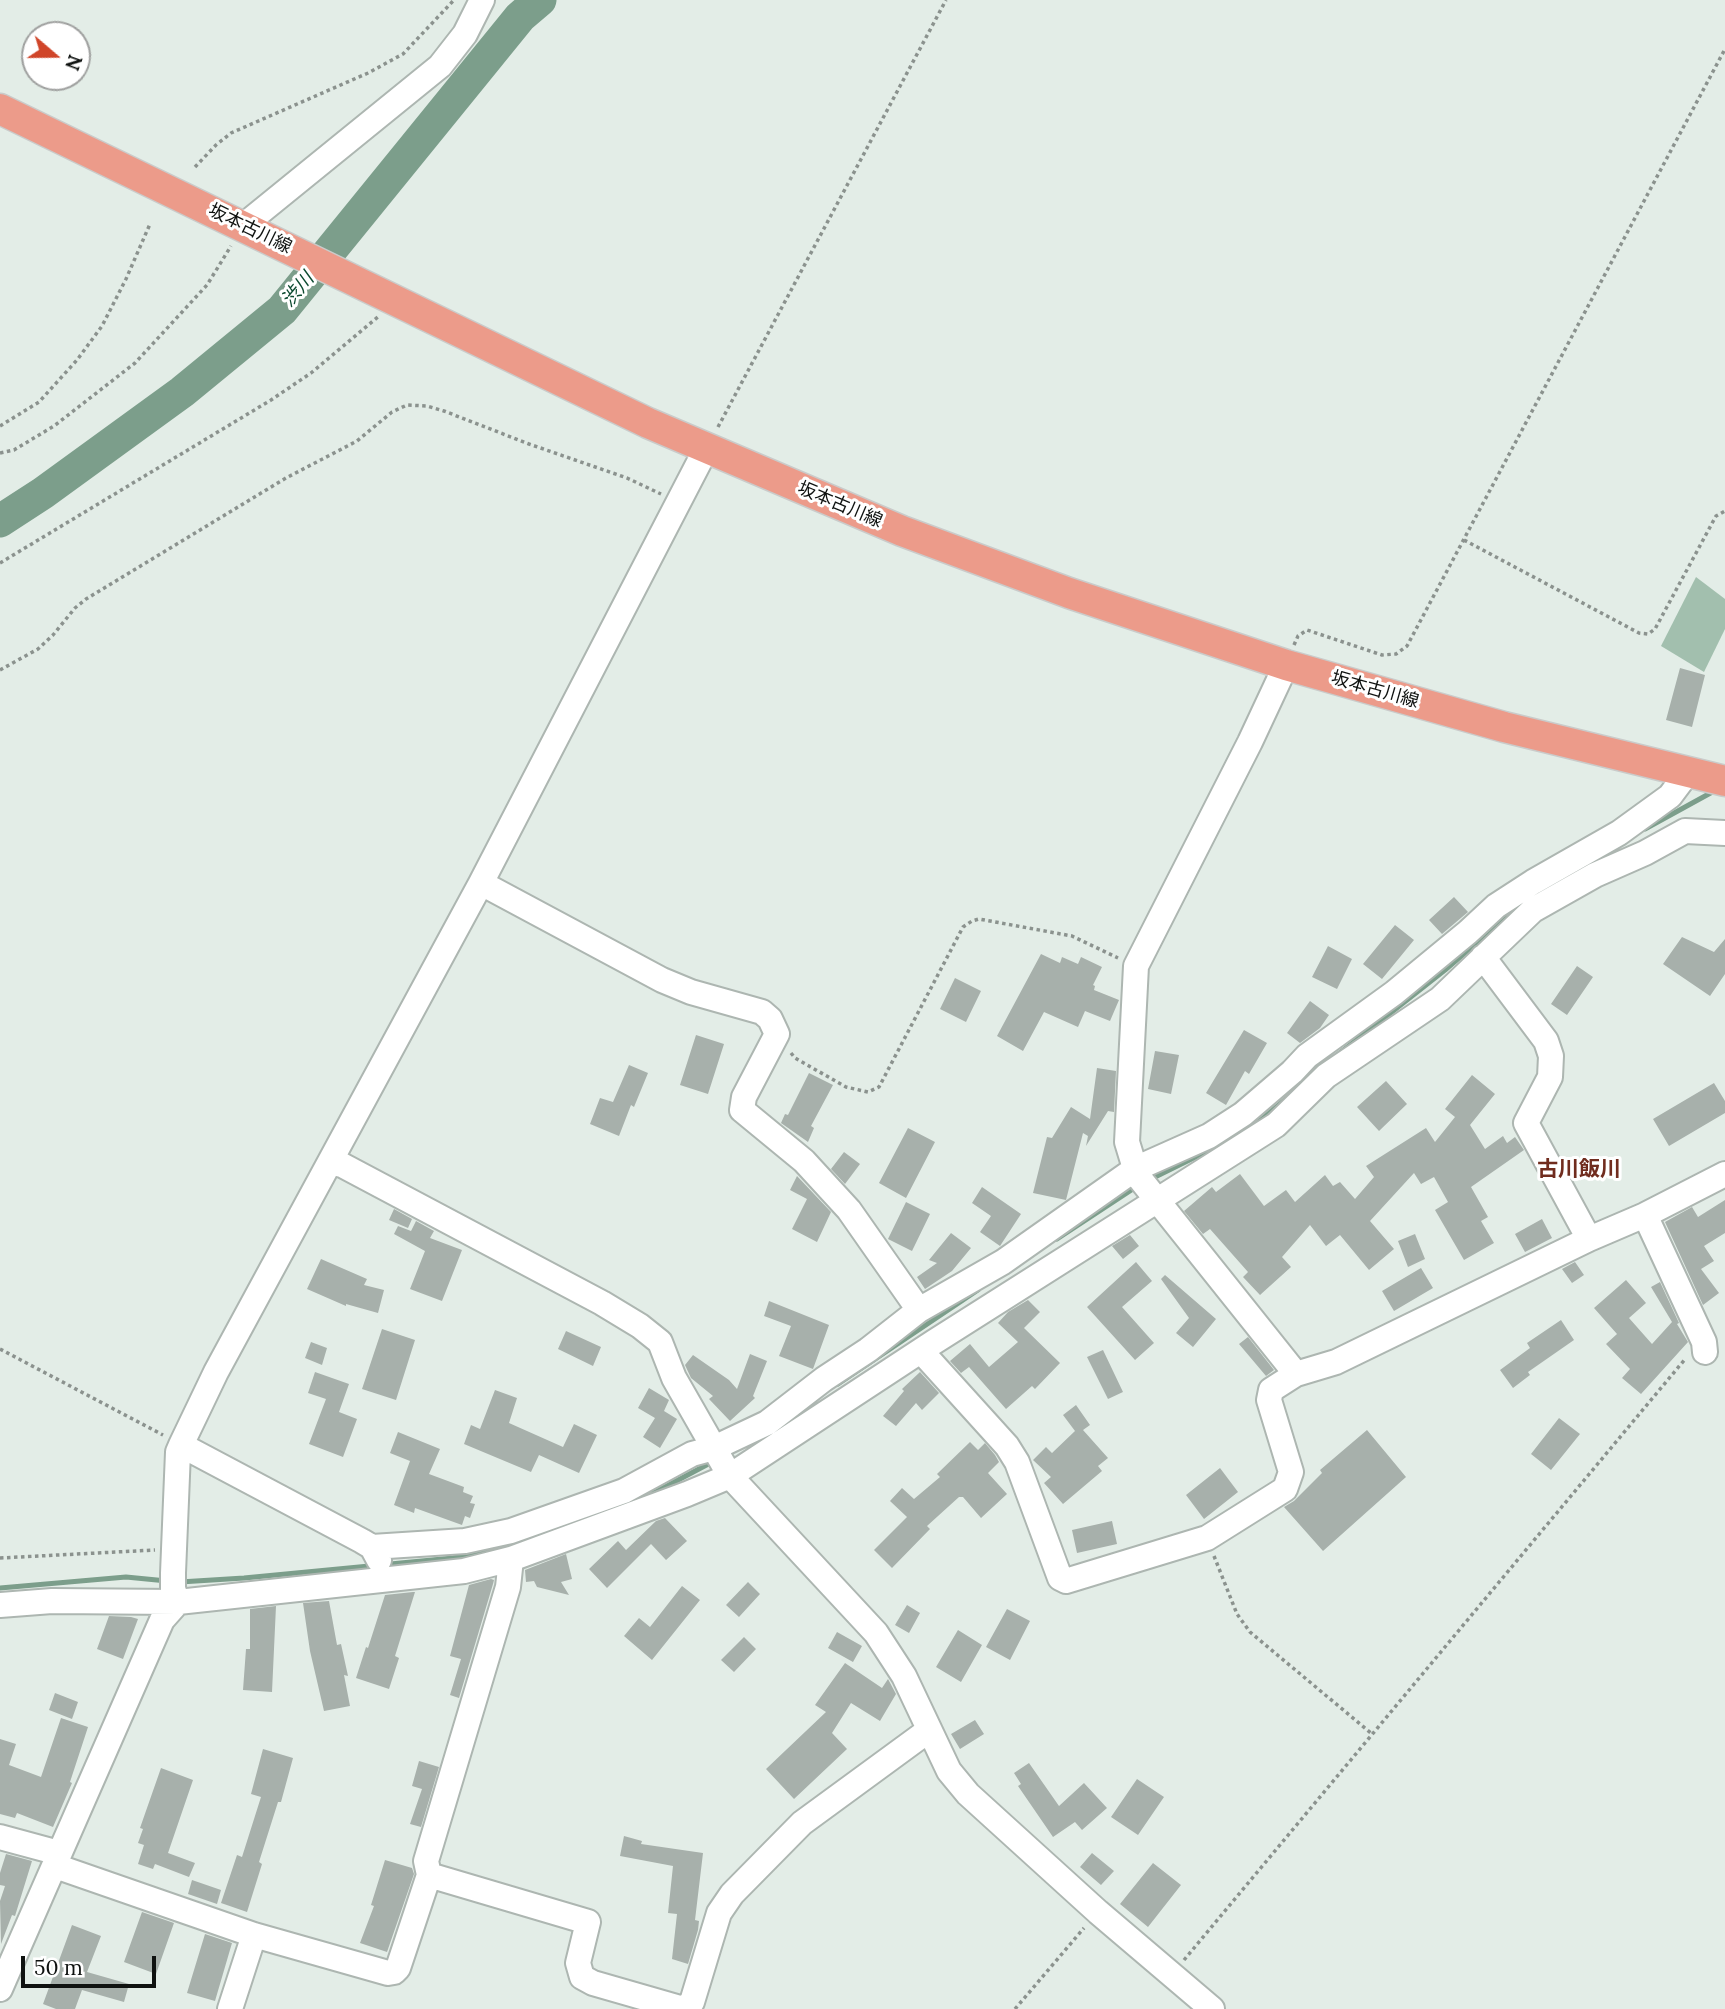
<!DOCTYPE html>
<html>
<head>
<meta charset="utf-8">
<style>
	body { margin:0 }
	#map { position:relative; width:1725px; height:2009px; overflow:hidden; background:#e3ede7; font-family:Lora,serif }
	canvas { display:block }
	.north { position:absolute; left:21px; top:21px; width:70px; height:70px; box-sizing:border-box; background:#fff; border:2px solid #9fa09f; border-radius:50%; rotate:110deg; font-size:19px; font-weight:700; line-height:28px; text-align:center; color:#0f1210 }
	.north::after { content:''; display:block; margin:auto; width:24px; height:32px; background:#d04529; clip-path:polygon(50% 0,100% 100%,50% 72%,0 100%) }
	.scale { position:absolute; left:21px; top:1956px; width:135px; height:32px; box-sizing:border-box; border:4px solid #0f1210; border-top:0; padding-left:9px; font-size:21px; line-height:24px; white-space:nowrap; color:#0f1210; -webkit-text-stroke:5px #fff; paint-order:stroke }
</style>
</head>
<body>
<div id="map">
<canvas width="1725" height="2009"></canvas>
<div class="north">N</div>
<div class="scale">50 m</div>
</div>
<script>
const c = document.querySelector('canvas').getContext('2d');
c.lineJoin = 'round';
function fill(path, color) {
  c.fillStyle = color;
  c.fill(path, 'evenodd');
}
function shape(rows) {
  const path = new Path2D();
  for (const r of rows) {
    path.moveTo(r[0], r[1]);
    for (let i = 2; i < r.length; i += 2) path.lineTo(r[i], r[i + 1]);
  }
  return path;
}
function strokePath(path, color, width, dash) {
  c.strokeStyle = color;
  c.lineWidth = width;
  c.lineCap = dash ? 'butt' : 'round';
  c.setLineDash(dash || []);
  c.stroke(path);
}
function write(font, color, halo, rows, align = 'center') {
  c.font = font + ' Lora,"Noto Sans JP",serif';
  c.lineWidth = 6;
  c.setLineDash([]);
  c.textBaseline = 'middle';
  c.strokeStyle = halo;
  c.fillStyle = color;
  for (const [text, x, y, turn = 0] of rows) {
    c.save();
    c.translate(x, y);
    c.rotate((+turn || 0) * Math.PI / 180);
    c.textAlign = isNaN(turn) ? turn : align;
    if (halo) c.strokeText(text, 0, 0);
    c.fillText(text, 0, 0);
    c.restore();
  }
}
fill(shape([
	[1696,577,1725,599,1725,629,1704,672,1661,646]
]), '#a2bfae');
strokePath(shape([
	[1645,829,1716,790],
	[1336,1056,1445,970,1523,903],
	[1256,1124,1286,1099],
	[1151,1179,1230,1140],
	[1057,1239,1136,1187],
	[838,1384,978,1290],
	[648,1496,714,1461],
	[180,1582,244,1578,453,1558,515,1545],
	[0,1588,126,1577,167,1581]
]), '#7c9e8b', 5);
strokePath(shape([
	[0,521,43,493,182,392,282,310,520,17,540,0]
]), '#7c9e8b', 33);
fill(shape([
	[1680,668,1705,675,1692,727,1666,720],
	[1454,897,1468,912,1442,934,1429,920],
	[1395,925,1414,940,1382,979,1363,964],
	[1682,937,1714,952,1725,939,1725,974,1710,996,1663,964],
	[1328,946,1352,959,1337,989,1312,977],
	[1041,954,1060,963,1062,957,1078,964,1081,957,1102,967,1093,985,1095,986,1094,990,1119,1000,1110,1021,1085,1011,1078,1027,1044,1012,1023,1051,997,1036],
	[1577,966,1593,977,1567,1015,1551,1004],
	[955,978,981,991,966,1022,940,1009],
	[1310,1001,1329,1015,1320,1028,1300,1043,1287,1033],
	[1244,1030,1267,1043,1249,1074,1245,1071,1226,1105,1206,1093],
	[696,1035,724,1044,708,1094,680,1085],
	[1155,1051,1179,1055,1171,1094,1148,1089],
	[629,1065,648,1073,634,1107,631,1105,619,1136,590,1124,600,1098,613,1102],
	[1097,1068,1116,1071,1114,1112,1108,1111,1086,1146,1088,1136,1083,1133,1066,1200,1033,1193,1047,1137,1052,1138,1071,1107,1090,1119],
	[809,1073,833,1085,811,1126,814,1128,808,1142,781,1123,785,1114,788,1115],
	[1472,1075,1495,1094,1470,1125,1485,1149,1503,1136,1507,1143,1515,1137,1524,1150,1471,1187,1488,1217,1481,1221,1494,1243,1464,1260,1435,1210,1448,1202,1434,1177,1421,1184,1414,1173,1370,1221,1394,1249,1369,1270,1340,1235,1326,1246,1310,1225,1282,1257,1291,1267,1260,1295,1243,1277,1248,1272,1210,1229,1203,1234,1184,1211,1212,1187,1216,1192,1240,1174,1264,1206,1286,1190,1295,1202,1325,1175,1333,1186,1340,1182,1355,1199,1374,1177,1366,1166,1426,1128,1435,1142,1455,1117,1445,1109],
	[1386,1081,1407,1104,1379,1131,1357,1107],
	[1714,1083,1725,1101,1725,1113,1669,1146,1653,1119],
	[908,1128,935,1142,906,1198,879,1183],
	[844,1152,860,1164,845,1184,831,1169],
	[797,1176,831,1212,817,1242,792,1229,807,1199,790,1190],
	[982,1187,1021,1214,1000,1246,980,1232,991,1216,972,1203],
	[1725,1200,1725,1233,1704,1246,1714,1261,1701,1269,1719,1293,1703,1305,1665,1222,1692,1207,1698,1217],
	[906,1202,930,1214,912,1251,888,1239],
	[394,1209,412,1219,408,1228,389,1220],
	[1542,1219,1552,1238,1525,1252,1515,1234],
	[416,1221,434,1231,430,1238,462,1250,442,1301,410,1289,425,1251,394,1234,398,1226,411,1231],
	[951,1233,971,1248,952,1271,925,1289,917,1277,937,1263,929,1260],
	[1415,1234,1425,1259,1408,1267,1398,1241],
	[1130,1235,1139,1246,1123,1259,1112,1246],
	[321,1259,367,1279,364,1285,384,1290,378,1313,346,1304,346,1306,307,1289],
	[1136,1262,1152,1281,1122,1307,1154,1343,1135,1360,1087,1307],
	[1575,1262,1584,1275,1572,1283,1562,1269],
	[1421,1268,1433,1288,1394,1311,1382,1291],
	[1165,1275,1216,1319,1193,1347,1176,1333,1189,1318,1161,1279],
	[1626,1280,1646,1303,1629,1318,1652,1344,1672,1322,1651,1287,1660,1282,1679,1323,1677,1324,1688,1342,1641,1394,1622,1378,1630,1369,1606,1344,1617,1334,1594,1308],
	[1028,1300,1040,1312,1024,1328,1060,1363,1035,1389,1032,1386,1006,1409,969,1367,961,1373,950,1361,970,1344,989,1367,1018,1342,998,1323,1008,1312],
	[769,1301,829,1325,813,1369,779,1356,791,1326,764,1316],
	[1561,1320,1574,1340,1528,1372,1530,1375,1513,1388,1500,1370,1530,1348,1527,1343],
	[382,1329,415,1340,396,1400,362,1389],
	[566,1331,601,1347,593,1366,558,1349],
	[1248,1337,1274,1370,1266,1376,1239,1344],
	[311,1342,327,1348,322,1365,305,1358],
	[1103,1350,1123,1392,1108,1399,1087,1357],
	[750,1354,767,1361,753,1396,755,1398,730,1421,709,1399,713,1396,691,1378,685,1365,693,1355,729,1380,737,1389],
	[315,1372,349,1384,339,1412,357,1419,343,1457,309,1444,326,1399,308,1393],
	[920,1372,939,1393,922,1410,916,1403,896,1426,883,1416,904,1391,902,1389],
	[649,1388,669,1400,664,1411,677,1419,660,1448,643,1437,655,1418,638,1408],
	[495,1390,517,1398,509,1423,563,1447,574,1424,597,1435,579,1473,539,1455,531,1472,464,1444,471,1425,480,1429],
	[1076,1405,1090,1425,1083,1430,1108,1458,1098,1466,1102,1471,1063,1504,1044,1483,1051,1477,1033,1460,1046,1447,1052,1453,1075,1431,1063,1415],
	[1559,1418,1580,1434,1551,1470,1531,1454],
	[1367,1430,1406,1477,1323,1551,1284,1507,1294,1501,1322,1473,1320,1470],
	[398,1432,440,1449,429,1474,464,1487,463,1492,473,1496,470,1503,475,1504,470,1518,465,1516,462,1525,415,1508,414,1513,394,1505,410,1461,390,1453],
	[970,1442,978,1450,985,1443,995,1455,999,1462,988,1473,1007,1494,981,1518,963,1497,959,1497,927,1526,930,1529,892,1568,874,1550,907,1517,890,1501,902,1488,914,1499,940,1477,937,1474],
	[1220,1468,1238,1492,1204,1519,1186,1495],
	[665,1518,687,1541,666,1560,651,1544,607,1588,589,1569,618,1541,626,1550,656,1521],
	[1112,1521,1117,1544,1077,1553,1072,1530],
	[566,1554,572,1579,561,1582,569,1595,537,1587,534,1581,526,1582,525,1570],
	[491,1579,494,1580,493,1584,459,1698,450,1695,461,1659,450,1656,469,1585],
	[748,1582,760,1594,739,1617,726,1605],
	[682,1586,700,1600,652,1660,624,1636,639,1618,650,1627],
	[413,1592,415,1592,395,1656,399,1658,389,1689,356,1678,366,1647,368,1648,385,1595],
	[329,1601,337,1645,341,1644,348,1676,344,1675,350,1706,324,1711,310,1651,303,1603],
	[907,1605,920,1613,909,1633,895,1625],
	[276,1606,272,1692,243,1690,246,1649,250,1649,250,1609],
	[1007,1609,1030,1621,1010,1660,986,1647],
	[109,1616,131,1617,138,1619,123,1659,97,1649],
	[958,1630,982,1645,961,1682,936,1667],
	[837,1632,862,1646,853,1662,828,1648],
	[744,1637,756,1649,734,1672,721,1660],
	[845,1663,882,1688,888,1679,896,1694,880,1721,851,1703,832,1733,847,1749,794,1799,766,1769,826,1712,815,1705],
	[55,1693,78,1702,72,1719,49,1710],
	[61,1718,88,1727,70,1782,72,1783,53,1827,17,1813,15,1818,0,1814,0,1739,16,1744,9,1765,41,1777],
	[975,1720,984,1734,960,1749,951,1734],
	[263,1749,293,1758,281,1802,278,1802,259,1862,262,1864,247,1912,221,1903,237,1855,242,1857,261,1797,251,1794],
	[419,1761,439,1767,421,1827,410,1824,422,1789,412,1786],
	[1029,1763,1059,1806,1084,1783,1107,1808,1082,1830,1075,1822,1053,1837,1018,1786,1021,1784,1014,1773],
	[161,1768,193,1780,168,1853,195,1863,189,1877,155,1864,153,1869,138,1864,144,1845,138,1843,143,1829,140,1828],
	[1137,1779,1164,1797,1138,1835,1111,1817],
	[624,1836,642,1841,641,1844,703,1853,695,1920,699,1921,698,1930,688,1964,672,1959,677,1914,668,1913,673,1866,620,1856],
	[1092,1853,1114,1871,1101,1885,1080,1867],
	[6,1854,32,1861,15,1916,12,1915,1,1944,0,1901,5,1886,0,1885,0,1873],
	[385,1860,412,1868,414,1874,387,1952,360,1943,374,1906,371,1905],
	[1153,1863,1181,1885,1148,1927,1120,1904],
	[192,1880,221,1890,217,1904,188,1894],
	[142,1912,174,1923,156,1974,124,1962],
	[72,1925,101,1936,87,1972,129,1984,124,2002,82,1990,75,2009,56,2009,43,2004],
	[205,1934,232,1943,215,2001,187,1993]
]), '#a7b0ab');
const minor = shape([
	[243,226,440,66,465,34,482,0],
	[1286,665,1250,742,1136,966,1127,1142,1137,1175,1296,1374,1336,1362,1589,1239,1645,1215,1725,1174],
	[481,883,662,980,691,992,762,1012,770,1019,777,1034,744,1097,742,1110,804,1161,849,1210,919,1310],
	[1483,957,1546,1041,1551,1056,1550,1077,1526,1123,1589,1239],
	[330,1162,342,1165,602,1303,640,1326,660,1342,674,1378,730,1476,876,1633,904,1676,949,1771,968,1794,1098,1912,1212,2009],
	[1645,1215,1704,1342,1705,1352],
	[921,1351,1007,1446,1017,1462,1060,1578,1066,1581,1207,1538,1285,1489,1291,1472,1269,1400,1271,1390,1296,1374],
	[181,1445,362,1541,372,1547,379,1560],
	[372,1547,465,1541,511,1531,624,1491,692,1454,714,1448,767,1423,824,1379,868,1350,919,1310,1003,1262,1135,1169,1209,1136,1243,1114,1292,1072,1307,1056,1394,993,1468,932,1496,906,1533,882,1619,833,1670,796,1688,772],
	[0,1605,52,1601,178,1602,173,1589,173,1573,178,1452,181,1445,216,1372,481,883,706,449],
	[0,1837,59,1853],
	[56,1864,61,1868,254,1935,388,1973,394,1972,398,1968,429,1875,426,1861,508,1587,511,1559],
	[429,1875,588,1922,578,1963,582,1977,593,1983,680,2008,686,2007,692,2002,719,1913,732,1894,802,1823,929,1730],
	[0,1989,162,1620,178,1602,464,1571,511,1559,687,1494,730,1476,934,1342,1276,1125,1326,1076,1440,999,1533,910,1595,875,1645,853,1685,831,1725,833],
	[230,2009,254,1935]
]);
const major = shape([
	[0,109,648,423,902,531,1069,593,1286,665,1504,727,1725,781]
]);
strokePath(minor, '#adb6b1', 28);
strokePath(major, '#cacbca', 33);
strokePath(shape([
	[195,167,216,145,231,133,368,73,403,54,454,0],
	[0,426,39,402,77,360,102,326,126,279,150,224],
	[718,427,946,0],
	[0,453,14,450,54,426,135,363,207,285,231,246],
	[1464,540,1639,633,1648,634,1655,629,1716,516,1725,511],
	[0,563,271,400,311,373,379,316],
	[1294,645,1298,636,1307,630,1382,655,1396,654,1407,646,1725,49],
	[0,670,38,649,53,635,75,608,86,599,286,478,357,441,392,412,407,405,427,406,444,411,529,444,627,478,661,494],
	[791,1053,795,1058,846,1087,868,1092,879,1087,963,927,972,921,979,919,1072,936,1118,958],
	[0,1349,163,1435],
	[1214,1556,1237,1614,1250,1632,1372,1734],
	[0,1558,155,1550],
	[1184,1960,1686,1358],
	[1015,2009,1084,1928]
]), '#8b928e', 3.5, [3.5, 3.5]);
strokePath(minor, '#fff', 24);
strokePath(major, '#ec9b8a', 30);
write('18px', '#0f1210', '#fff', [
	["坂本古川線",250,229,26],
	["坂本古川線",840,505,23],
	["坂本古川線",1375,690,16]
]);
write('italic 19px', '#0d4b31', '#fff', [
	["渋川",298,290,-50]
]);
write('bold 21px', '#702c1e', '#fff', [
	["古川飯川",1579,1170]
]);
</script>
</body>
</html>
